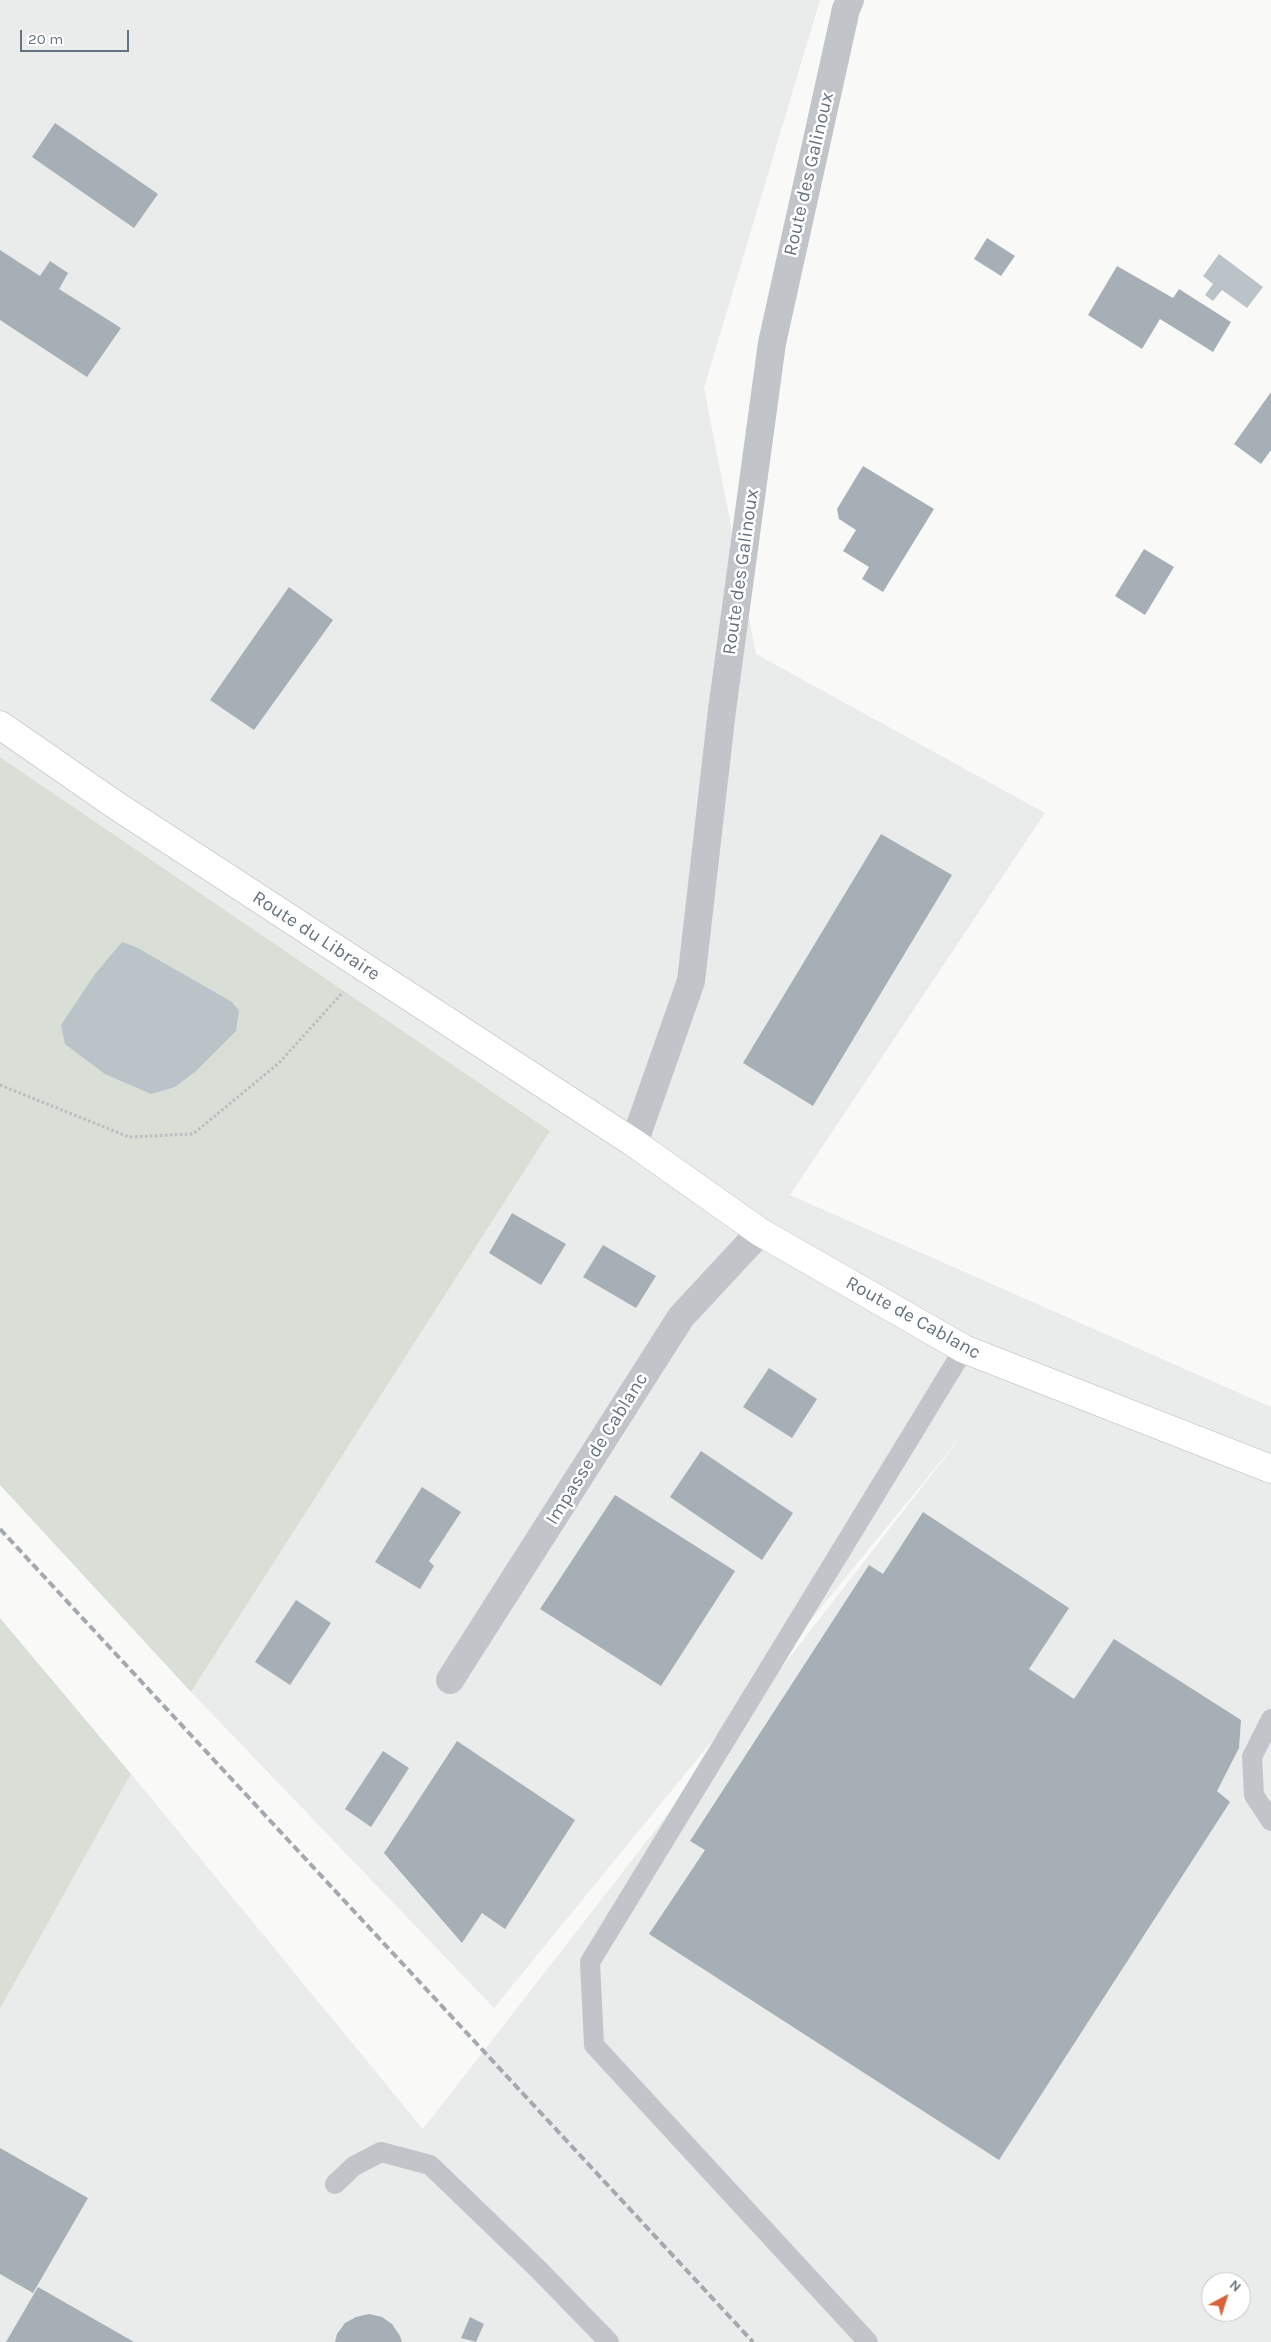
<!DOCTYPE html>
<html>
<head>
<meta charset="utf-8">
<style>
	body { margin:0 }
	#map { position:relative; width:1271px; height:2342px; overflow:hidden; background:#f9faf8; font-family:Karla,sans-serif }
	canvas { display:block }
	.north { position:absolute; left:1201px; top:2272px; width:50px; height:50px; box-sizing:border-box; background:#fff; border:1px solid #c2c7cd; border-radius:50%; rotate:40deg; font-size:14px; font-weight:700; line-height:20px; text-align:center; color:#667481 }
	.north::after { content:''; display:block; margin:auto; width:18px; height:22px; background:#d96338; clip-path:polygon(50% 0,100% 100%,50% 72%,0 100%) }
	.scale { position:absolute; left:20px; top:30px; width:109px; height:22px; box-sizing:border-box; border:2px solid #667481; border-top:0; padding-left:6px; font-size:15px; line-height:18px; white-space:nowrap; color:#667481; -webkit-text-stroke:4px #fff; paint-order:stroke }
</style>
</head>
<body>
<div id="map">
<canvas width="1271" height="2342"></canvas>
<div class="north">N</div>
<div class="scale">20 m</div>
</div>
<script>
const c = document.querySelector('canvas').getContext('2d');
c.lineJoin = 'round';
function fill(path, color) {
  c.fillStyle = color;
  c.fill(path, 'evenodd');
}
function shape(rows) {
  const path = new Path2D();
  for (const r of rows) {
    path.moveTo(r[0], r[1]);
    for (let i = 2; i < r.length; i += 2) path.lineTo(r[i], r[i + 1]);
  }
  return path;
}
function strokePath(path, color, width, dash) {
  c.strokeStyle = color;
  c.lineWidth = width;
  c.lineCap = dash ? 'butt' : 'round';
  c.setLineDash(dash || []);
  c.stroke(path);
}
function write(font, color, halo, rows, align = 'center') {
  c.font = font + ' Karla,sans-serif';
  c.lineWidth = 5;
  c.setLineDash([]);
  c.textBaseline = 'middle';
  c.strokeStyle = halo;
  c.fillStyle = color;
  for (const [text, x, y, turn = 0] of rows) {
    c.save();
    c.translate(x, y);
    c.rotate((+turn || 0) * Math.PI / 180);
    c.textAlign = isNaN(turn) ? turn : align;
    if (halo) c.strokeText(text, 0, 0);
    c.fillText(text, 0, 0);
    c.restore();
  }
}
fill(shape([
	[0,0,820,0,704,388,756,654,1045,813,790,1195,1271,1407,1271,2342,0,2342,0,2009,131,1774,423,2129,967,1429,494,2008,191,1692,550,1131,0,757],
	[1211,2282,1241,2282,1241,2312,1211,2312]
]), '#eaebeb');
fill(shape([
	[0,757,550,1131,191,1692,0,1485],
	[0,1618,131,1774,0,2009]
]), '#d9ded7');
fill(shape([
	[1219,254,1263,287,1247,308,1222,290,1213,301,1205,295,1213,284,1203,276],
	[122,942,136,947,232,1002,239,1011,236,1031,196,1071,175,1087,151,1094,105,1074,65,1044,61,1025,95,974]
]), '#bac4c8');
fill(shape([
	[55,123,158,194,134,228,32,157],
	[987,238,1015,256,1001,276,974,259],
	[0,250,40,276,50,261,68,273,59,289,121,328,87,377,0,320],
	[1117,266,1173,298,1179,289,1231,322,1213,352,1160,319,1142,349,1088,315],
	[1271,392,1271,450,1261,464,1234,444],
	[863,466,934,509,883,592,862,579,869,567,843,551,856,530,839,519,837,509],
	[1144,549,1174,567,1145,615,1115,596],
	[289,587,333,620,254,730,210,700],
	[881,834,952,875,813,1106,743,1063],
	[512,1213,566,1244,541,1285,489,1253],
	[603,1245,656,1276,636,1308,583,1277],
	[769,1368,817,1399,792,1438,743,1407],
	[701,1451,793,1513,762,1560,670,1497],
	[422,1487,461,1512,429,1561,434,1566,420,1589,375,1562],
	[615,1495,735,1571,661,1686,540,1609],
	[923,1512,1069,1608,1029,1669,1074,1699,1114,1639,1241,1720,1239,1748,1217,1791,1230,1802,999,2160,649,1934,705,1850,690,1841,869,1565,883,1574],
	[296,1600,331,1623,290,1685,255,1662],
	[457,1741,575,1820,505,1929,482,1913,462,1943,384,1853],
	[383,1751,409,1768,371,1827,345,1809],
	[0,2148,88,2198,33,2293,0,2274],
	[38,2287,134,2342,6,2342],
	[369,2314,382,2317,392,2324,400,2336,402,2342,335,2342,337,2334,345,2323,356,2317],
	[470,2317,484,2324,476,2342,461,2338]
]), '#a7afb6');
const secondary = shape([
	[0,725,114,804,634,1143,760,1232,964,1349,1271,1469]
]);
strokePath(secondary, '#b4b9be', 29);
strokePath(shape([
	[0,1085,129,1137,193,1134,279,1063,343,992]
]), '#babdc0', 3, [2.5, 2.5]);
strokePath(shape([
	[1271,1719,1252,1757,1254,1795,1271,1821],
	[335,2184,354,2166,381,2152,430,2165,538,2269,609,2342],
	[868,2342,594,2045,590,1962,964,1349]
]), '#c1c5c9', 20);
strokePath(shape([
	[634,1143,691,981,722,710,772,343,846,9,850,0],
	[450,1680,681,1317,760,1232]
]), '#c1c5c9', 28);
strokePath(secondary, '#fff', 28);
strokePath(shape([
	[0,1529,753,2342]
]), '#a3a9af', 4, [8, 4]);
write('19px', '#667481', '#fff', [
	["Route des Galinoux",809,174,-77],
	["Route des Galinoux",741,572,-82],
	["Route du Libraire",316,936,33],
	["Route de Cablanc",913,1318,29],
	["Impasse de Cablanc",597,1449,-58]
]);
</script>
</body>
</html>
